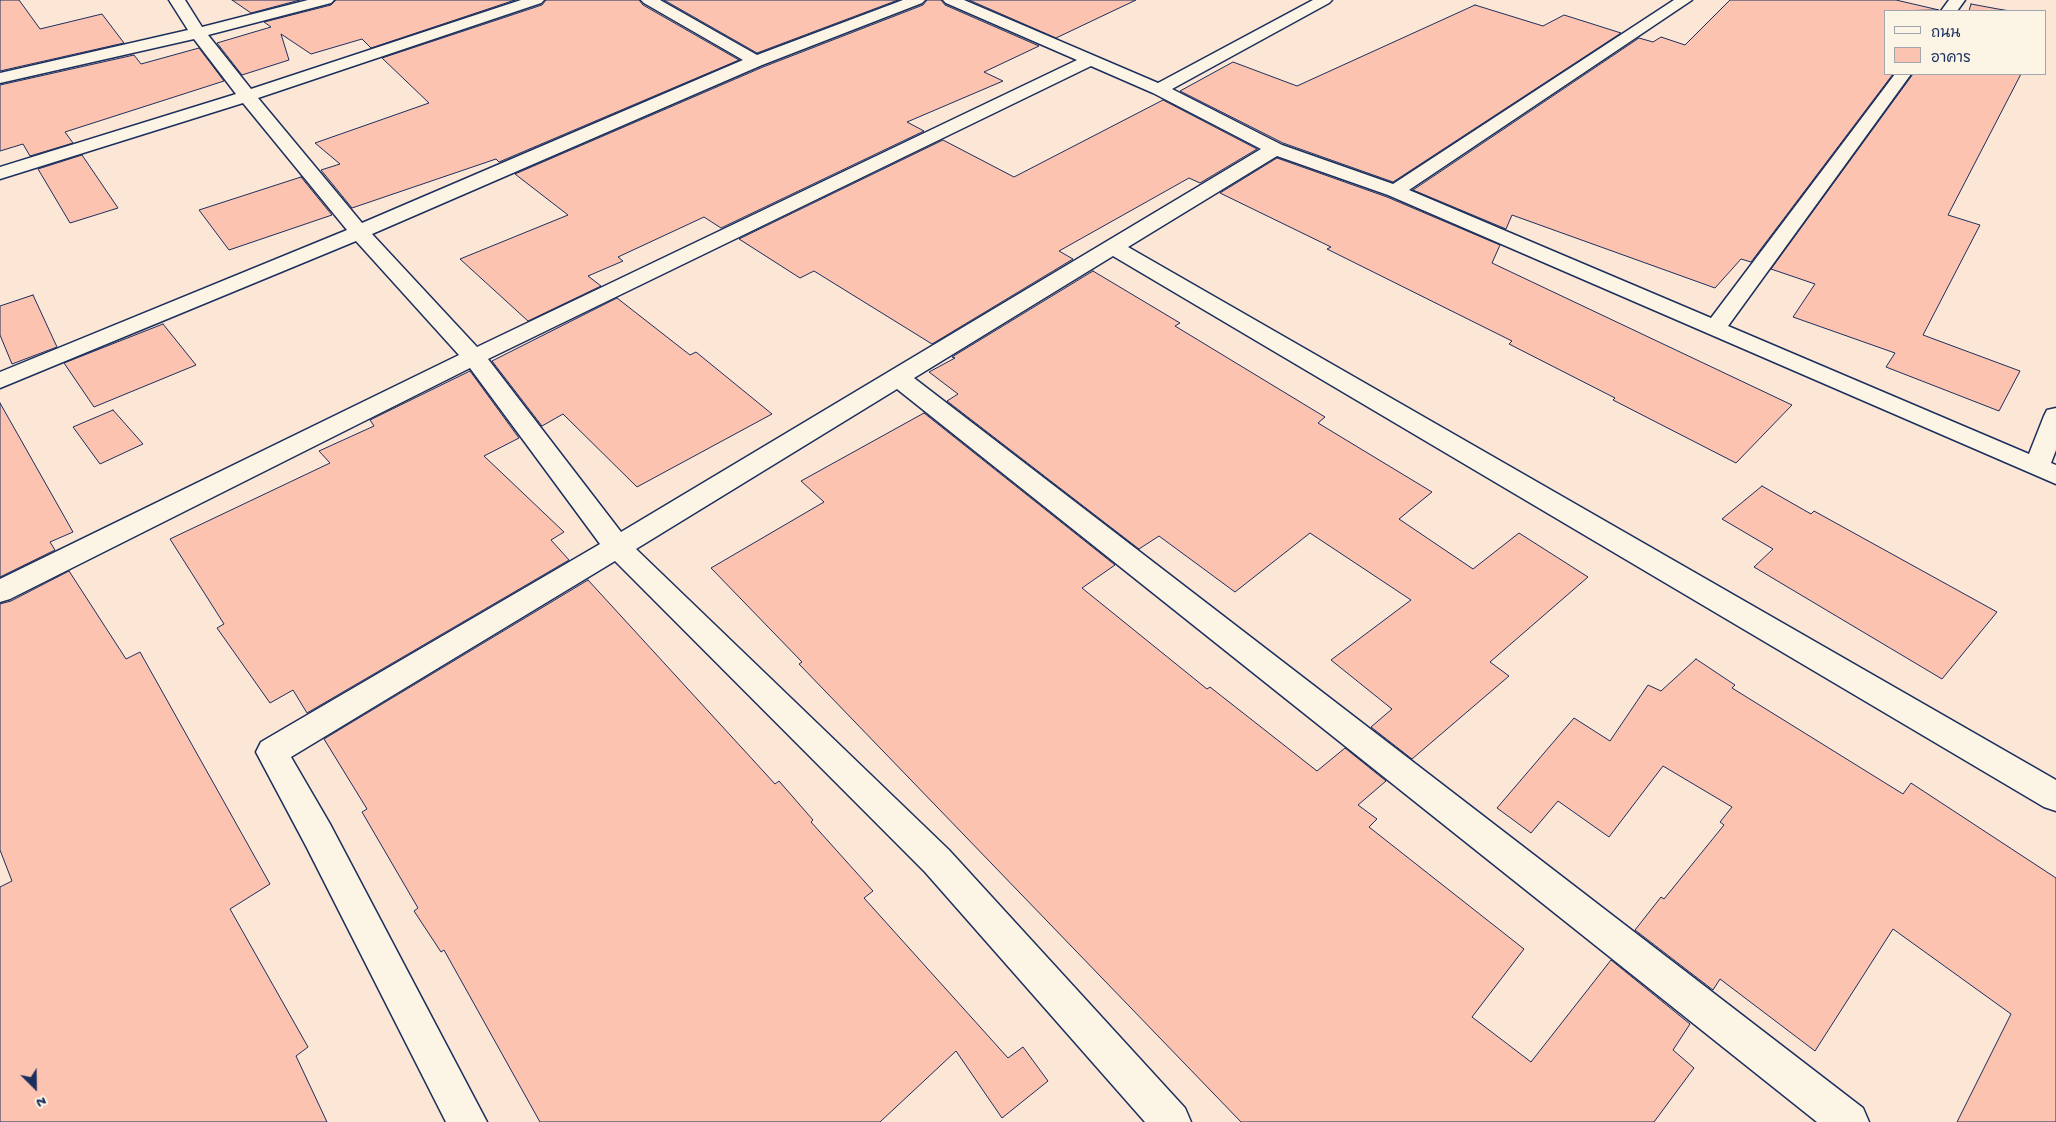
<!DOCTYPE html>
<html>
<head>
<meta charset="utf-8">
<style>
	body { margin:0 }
	#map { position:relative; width:2056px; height:1122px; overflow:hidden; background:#fce6d5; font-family:"Gochi Hand","Playpen Sans Thai",sans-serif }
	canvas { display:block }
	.legend { position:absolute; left:1884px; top:10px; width:162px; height:65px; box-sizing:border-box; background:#fcf5e5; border:1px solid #a2a6af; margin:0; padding:6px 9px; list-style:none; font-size:15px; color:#1b2f5e }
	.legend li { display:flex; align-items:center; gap:10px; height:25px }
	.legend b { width:25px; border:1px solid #a2a6af }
	.north { position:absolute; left:10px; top:1062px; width:50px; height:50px; -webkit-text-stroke:4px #fcf5e5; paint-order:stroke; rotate:157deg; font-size:14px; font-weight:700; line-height:20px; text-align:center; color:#1b2f5e }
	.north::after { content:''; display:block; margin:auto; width:18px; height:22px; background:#1b2f5e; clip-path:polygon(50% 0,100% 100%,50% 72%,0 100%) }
</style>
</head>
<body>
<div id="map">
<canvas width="2056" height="1122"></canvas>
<ul class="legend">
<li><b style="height:6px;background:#fcf5e5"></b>ถนน</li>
<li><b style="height:14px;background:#fcc3b1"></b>อาคาร</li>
</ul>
<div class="north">N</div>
</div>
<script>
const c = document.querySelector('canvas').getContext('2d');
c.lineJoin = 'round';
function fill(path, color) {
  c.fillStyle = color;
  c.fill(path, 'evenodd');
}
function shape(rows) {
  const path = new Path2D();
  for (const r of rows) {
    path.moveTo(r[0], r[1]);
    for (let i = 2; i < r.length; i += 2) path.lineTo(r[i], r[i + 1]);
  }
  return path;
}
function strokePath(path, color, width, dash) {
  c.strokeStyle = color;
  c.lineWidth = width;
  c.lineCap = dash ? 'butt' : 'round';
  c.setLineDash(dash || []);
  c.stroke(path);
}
const building = shape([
	[0,0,19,0,40,29,102,14,124,43,0,71,0,0],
	[232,0,300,0,251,13,232,0],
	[336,0,515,0,371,48,362,39,311,54,281,34,289,60,242,75,217,43,271,27,264,22,331,5,336,0],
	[546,0,639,0,643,5,739,60,499,162,496,159,352,208,321,170,340,164,315,143,429,103,382,58,542,5,546,0],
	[664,0,898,0,757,53,664,0],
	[927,0,941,0,945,5,1039,46,984,72,1003,81,907,122,924,131,721,228,704,217,618,257,623,261,588,276,601,286,528,321,460,259,568,215,515,174,763,67,923,5,927,0],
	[969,0,1136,0,1056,38,969,0],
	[1730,0,1896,0,1939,10,1885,11,1885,74,1893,74,1751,262,1741,259,1715,288,1512,215,1506,229,1413,190,1639,38,1653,42,1661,37,1685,45,1730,0],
	[1971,4,1998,9,2010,11,1969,11,1971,4],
	[1475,5,1543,26,1564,15,1621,33,1393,182,1283,143,1180,91,1233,62,1297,86,1475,5],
	[199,48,224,81,65,132,73,143,30,156,23,144,0,151,0,85,134,55,141,64,199,48],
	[1913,74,2021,74,1948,215,1980,225,1923,335,2020,371,1999,411,1886,367,1895,353,1793,317,1815,284,1771,269,1913,74],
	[1163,100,1257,149,1200,183,1189,178,1059,251,1073,259,932,344,814,271,800,278,739,239,943,140,1014,177,1163,100],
	[82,155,118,208,70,223,38,169,82,155],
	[1277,158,1387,197,1500,245,1492,263,1792,405,1736,463,1613,400,1615,398,1509,344,1512,341,1327,249,1331,247,1220,193,1277,158],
	[301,177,332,215,229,250,199,210,301,177],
	[1093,271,1180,323,1175,326,1325,417,1318,423,1432,492,1399,519,1473,569,1519,533,1588,577,1490,662,1509,676,1412,759,1371,727,1392,709,1331,660,1411,600,1310,533,1235,592,1159,536,1139,549,947,401,958,394,929,372,955,358,952,357,1093,271],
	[33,295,57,347,12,364,0,335,0,306,33,295],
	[617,298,690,355,696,352,772,414,637,487,563,414,542,426,492,361,617,298],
	[163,324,196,365,94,407,64,363,163,324],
	[470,371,519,438,484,456,564,532,551,540,569,560,307,713,293,690,270,703,217,628,224,624,170,539,330,463,319,451,374,426,370,420,470,371],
	[0,403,73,532,50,542,55,550,0,577,0,403],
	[113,410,143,444,100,464,73,427,113,410],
	[924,413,1115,565,1082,588,1207,689,1210,687,1317,771,1345,748,1386,781,1358,805,1377,819,1369,827,1524,949,1472,1017,1531,1062,1611,960,1690,1024,1673,1050,1694,1068,1654,1122,1241,1122,799,664,802,662,711,568,824,502,801,481,924,413],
	[1762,486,1811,514,1814,511,1997,612,1942,679,1754,567,1773,549,1722,519,1762,486],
	[69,571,126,659,140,652,270,884,230,909,308,1047,296,1056,327,1122,0,1122,0,887,12,881,0,850,0,604,11,601,69,571],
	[588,580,775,784,779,781,813,820,811,822,873,891,864,898,1008,1058,1023,1047,1048,1081,1002,1118,956,1051,880,1122,540,1122,444,950,441,952,414,911,418,908,362,812,367,809,324,739,588,580],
	[1696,659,1735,685,1732,688,1903,794,1911,783,2056,878,2056,1122,1957,1122,2011,1014,1893,929,1815,1051,1720,979,1713,990,1635,930,1661,897,1664,899,1724,825,1720,822,1732,807,1663,766,1609,837,1558,801,1531,833,1497,808,1574,718,1610,741,1648,685,1661,691,1696,659]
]);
fill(building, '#fcc3b1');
strokePath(building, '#1b2f5e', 1);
const minor = shape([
	[169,0,185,0,202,27,308,0,334,0,331,3,208,35,251,89,521,0,544,0,541,3,258,98,362,223,743,60,644,3,641,0,660,0,757,55,903,0,925,0,922,3,762,65,372,234,477,347,1077,60,946,3,943,0,964,0,1158,83,1313,0,1332,0,1329,3,1172,89,1282,145,1393,184,1674,0,1692,0,1409,190,1711,318,1895,74,1911,74,1728,326,2029,454,2044,416,2047,410,2056,408,2056,450,2051,463,2056,465,2056,484,1388,195,1277,156,1128,247,2056,780,2056,811,2044,807,1113,256,914,378,1863,1108,1869,1122,1817,1122,897,389,636,549,949,850,1185,1108,1191,1122,1145,1122,925,872,615,561,291,757,330,824,487,1122,446,1122,306,846,256,752,261,742,600,544,470,368,10,599,0,602,0,579,459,355,356,241,0,388,0,372,347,230,243,103,0,179,0,167,236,94,194,39,0,83,0,73,188,30,169,0],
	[1091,66,1153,93,1261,149,621,532,488,359,1091,66],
	[1949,0,1965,0,1957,11,1941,11,1949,0]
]);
strokePath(minor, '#1b2f5e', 3);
fill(minor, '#fcf5e5');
</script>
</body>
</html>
